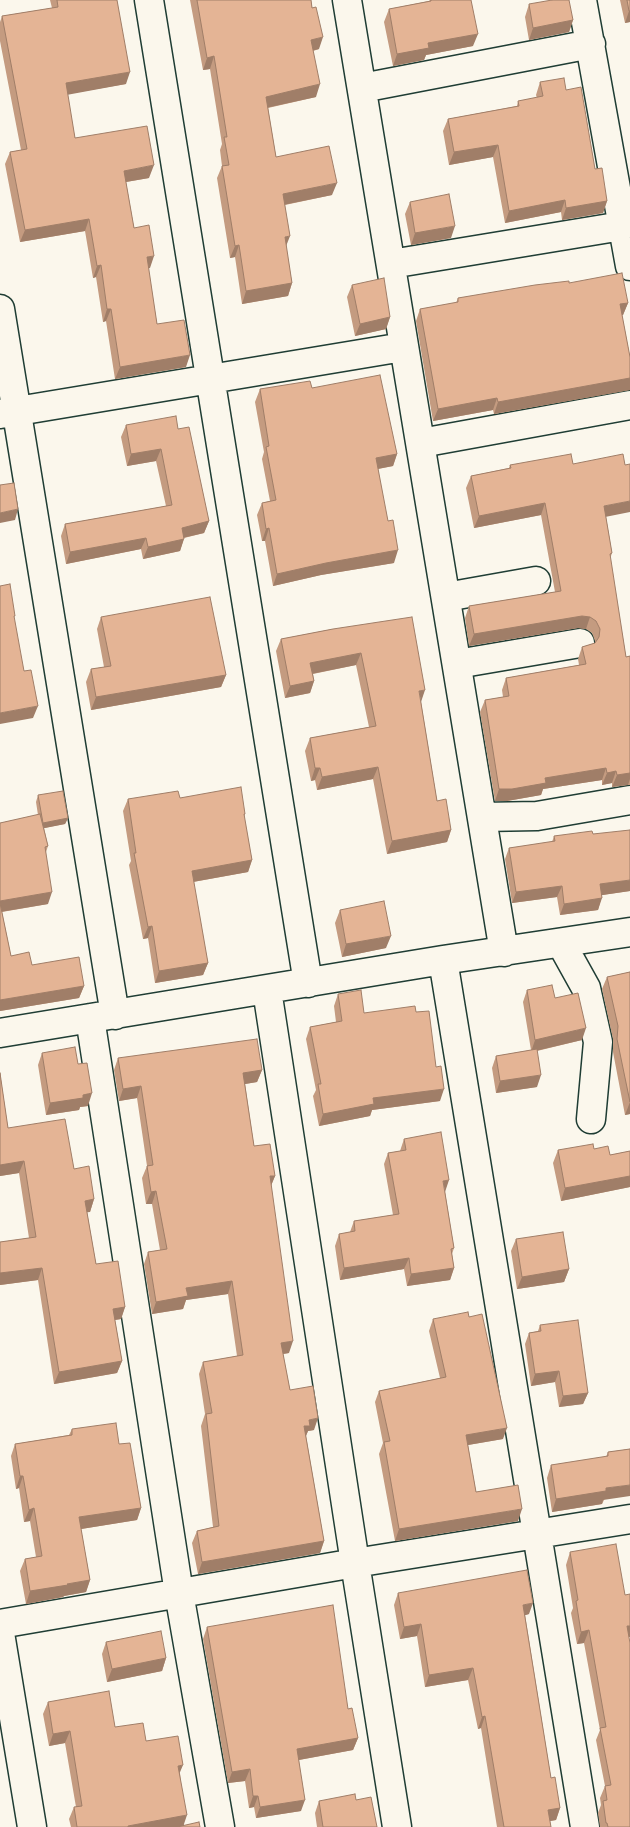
<!DOCTYPE html>
<html>
<head>
<meta charset="utf-8">
<style>
	body { margin:0 }
	canvas { display:block; background:#fbf7ec }
</style>
</head>
<body>
<canvas width="630" height="1827"></canvas>
<script>
const c = document.querySelector('canvas').getContext('2d');
c.lineJoin = 'round';
function shape(rows) {
  const path = new Path2D();
  for (const r of rows) {
    path.moveTo(r[0], r[1]);
    for (let i = 2; i < r.length; i += 2) path.lineTo(r[i], r[i + 1]);
  }
  return path;
}
function strokePath(path, color, width, dash) {
  c.strokeStyle = color;
  c.lineWidth = width;
  c.lineCap = dash ? 'butt' : 'round';
  c.setLineDash(dash || []);
  c.stroke(path);
}
function fill(path, color) {
  c.fillStyle = color;
  c.fill(path, 'evenodd');
}
const minor = shape([
	[149,0,308,983],
	[347,0,504,952],
	[582,0,630,266],
	[362,88,591,44],
	[391,264,622,226],
	[0,309,115,1015],
	[0,414,403,347],
	[421,443,630,405],
	[446,597,536,581],
	[457,664,580,643],
	[482,817,537,816,630,800],
	[561,943,586,988,598,1042,591,1119],
	[443,960,585,1827],
	[267,990,355,1563,397,1827],
	[90,1018,179,1593,220,1827],
	[0,1033,443,960,630,932],
	[0,1624,355,1563,630,1519],
	[0,1633,32,1827]
]);
strokePath(minor, '#1f3d34', 31);
strokePath(minor, '#fbf7ec', 28);
fill(shape([
	[50,0,117,0,126,84,67,94,75,138,149,178,126,182,134,228,150,268,148,268,157,324,186,367,115,379,106,321,103,322,96,277,93,278,85,231,20,242,5,164,10,152,21,150,0,41,0,22,2,16,52,8],
	[190,0,311,0,319,49,313,51,316,97,268,108,276,157,332,195,285,205,286,246,292,283,288,296,242,304,235,257,230,258,217,178,222,166,220,150,222,144,210,69,203,70],
	[430,0,471,0,473,46,426,55,424,60,393,66,384,22,389,9,429,1],
	[620,0,630,0,630,22,625,23],
	[529,4,573,20,569,32,529,40,525,17],
	[540,82,566,90,607,201,603,213,562,220,561,212,505,223,493,157,449,165,443,131,448,119,517,106,518,101,537,98,536,95],
	[410,202,451,238,411,245,405,214],
	[569,283,628,303,623,315,622,315,630,357,630,390,494,414,493,410,433,421,416,321,420,309,456,303,458,298],
	[352,285,390,317,386,329,355,336,347,297],
	[312,388,397,454,393,466,378,469,394,563,321,575,273,586,265,541,262,541,257,515,262,503,270,501,262,459,264,452,255,402,260,389],
	[126,425,178,429,209,521,204,533,184,538,180,551,143,559,141,549,66,564,61,536,65,524,166,506,156,461,127,466,121,437],
	[573,464,606,517,612,553,610,559,626,657,630,656,630,785,628,785,612,787,612,783,602,785,602,780,543,789,541,795,507,801,495,801,480,712,485,700,503,697,502,690,506,678,579,665,578,659,582,647,595,643,595,641,592,633,586,629,578,628,469,646,465,618,469,606,555,592,541,515,474,528,466,488,471,476,509,468,510,465],
	[101,617,226,675,221,687,91,710,86,682,91,669,104,667,97,629],
	[333,629,421,702,437,801,451,830,447,842,387,854,373,779,317,790,315,780,311,781,305,751,310,738,369,727,356,665,313,674,314,681,310,693,285,698,276,651,281,639],
	[38,795,68,818,65,824,44,828,48,846,46,852,48,904,2,912,11,956,32,965,84,986,79,998,0,1011,0,823,38,815,36,802],
	[180,798,245,814,244,817,252,860,248,872,193,882,208,963,203,975,155,983,148,938,143,939,129,865,131,861,123,811,128,799],
	[593,834,630,891,602,895,598,910,560,915,557,897,512,903,505,859,509,848,552,842,554,836],
	[340,910,386,948,342,957,335,923],
	[630,972,630,1114,625,1115,613,1052,613,1039,602,989,607,977],
	[527,990,555,998,582,1040,537,1051,537,1087,496,1093,492,1068,496,1056,531,1050,523,1002],
	[338,994,364,1013,416,1012,440,1101,372,1110,370,1116,319,1126,313,1096,316,1090,306,1039,310,1027,336,1022,334,1006],
	[42,1053,78,1064,88,1106,80,1107,79,1110,46,1115,38,1065],
	[118,1058,262,1070,257,1082,245,1084,254,1146,275,1176,271,1186,289,1353,283,1354,290,1390,314,1430,308,1431,306,1436,324,1541,320,1553,198,1574,192,1543,197,1531,213,1527,201,1426,205,1414,199,1374,203,1362,237,1356,228,1294,186,1300,183,1309,152,1314,144,1264,148,1252,160,1250,152,1204,146,1204,142,1178,147,1166,137,1098,119,1101,114,1070],
	[0,1073,8,1128,74,1169,94,1199,90,1212,87,1212,96,1264,125,1307,121,1319,115,1320,122,1361,117,1373,54,1384,38,1280,0,1285,0,1242,29,1238,19,1173,0,1176],
	[404,1139,445,1192,454,1248,452,1254,454,1268,450,1280,407,1286,404,1269,340,1280,335,1246,339,1234,350,1232,354,1221,393,1215,384,1164,388,1153,400,1151],
	[594,1149,610,1155,630,1151,630,1187,561,1201,553,1163,558,1150],
	[516,1239,569,1269,564,1282,517,1289,511,1251],
	[433,1319,503,1439,468,1445,476,1492,518,1521,395,1541,379,1454,383,1443,375,1402,379,1391,440,1378,429,1331],
	[540,1325,588,1393,583,1404,559,1407,555,1382,531,1386,525,1344,529,1333,538,1331],
	[72,1429,119,1444,141,1508,137,1520,81,1529,90,1580,86,1592,64,1596,63,1597,26,1604,20,1571,25,1559,36,1557,30,1521,24,1522,19,1488,16,1489,11,1456,15,1444,69,1435],
	[630,1449,602,1504,552,1512,547,1478,551,1465,606,1457,608,1452],
	[570,1552,629,1637,630,1827,600,1827,598,1813,601,1805,600,1798,605,1786,596,1740,600,1730,584,1643,577,1644,571,1613,573,1608,566,1565],
	[398,1593,529,1614,525,1615,551,1778,560,1808,556,1820,550,1821,551,1827,497,1827,481,1728,478,1729,468,1680,425,1687,417,1636,400,1639,394,1605],
	[207,1627,348,1709,358,1738,353,1750,299,1760,301,1811,256,1818,254,1807,249,1808,245,1781,228,1783,203,1639],
	[106,1642,166,1658,162,1671,107,1682,102,1654],
	[48,1702,115,1727,146,1741,180,1773,184,1826,200,1827,71,1827,69,1819,74,1807,76,1807,65,1743,49,1746,43,1714],
	[356,1800,377,1827,317,1827,315,1813,319,1801]
]), '#c49b80');
fill(shape([
	[629,11,630,11,630,22,625,23],
	[573,20,569,32,529,40,533,28],
	[478,34,473,46,426,55,424,60,393,66,397,54,428,43],
	[323,37,319,49,307,52,311,40],
	[214,56,210,69,203,70,207,58],
	[130,72,126,84,61,96,66,83],
	[320,84,316,97,261,109,266,97],
	[498,145,493,157,449,165,454,152],
	[154,165,149,178,120,183,124,171],
	[337,183,332,195,278,206,283,194],
	[565,200,561,212,505,223,509,211],
	[607,201,603,213,562,220,566,208],
	[89,219,85,231,20,242,25,230],
	[455,226,451,238,411,245,415,233],
	[290,236,285,249,285,237],
	[239,245,235,257,230,258,235,246],
	[154,256,150,268,142,269,147,257],
	[101,265,96,277,93,278,97,266],
	[292,283,288,296,242,304,246,291],
	[628,303,623,315,616,316,620,304],
	[107,309,111,309,106,321,103,322],
	[390,317,386,329,355,336,360,324],
	[190,355,186,367,115,379,120,367],
	[630,378,630,390,494,414,498,402],
	[497,398,493,410,433,421,438,409],
	[161,449,156,461,127,466,131,454],
	[397,454,393,466,372,470,376,458],
	[630,501,630,512,600,518,604,506],
	[545,503,541,515,474,528,479,516],
	[18,509,15,520,0,523,0,513],
	[209,521,204,533,178,539,182,528],
	[269,528,265,541,262,541,266,529],
	[146,538,141,549,66,564,70,552],
	[184,539,180,551,143,559,148,547],
	[398,550,394,563,321,575,273,586,277,574,326,563],
	[582,616,590,617,586,629,578,628,469,646,474,634],
	[361,653,356,665,306,675,310,663],
	[226,675,221,687,91,710,96,697],
	[314,681,310,693,285,698,290,686],
	[425,690,421,702,419,691],
	[38,706,33,718,0,724,0,713],
	[378,767,373,779,317,790,322,777],
	[315,768,320,768,315,780,311,781],
	[606,768,602,780,543,789,541,795,507,801,495,801,499,789,545,778],
	[616,771,612,783,602,785,607,773],
	[630,773,630,779,628,785,612,787,617,775],
	[68,818,65,824,40,829,43,823],
	[451,830,447,842,387,854,392,841],
	[252,860,248,872,187,883,192,871],
	[630,880,630,891,596,896,600,884],
	[562,886,557,897,512,903,516,892],
	[52,892,48,904,0,912,0,901],
	[602,898,598,910,560,915,564,904],
	[152,926,148,938,143,939,148,927],
	[391,936,386,948,342,957,346,944],
	[208,963,203,975,155,983,159,971],
	[84,986,79,998,0,1011,0,1000],
	[586,1028,582,1040,531,1052,535,1040],
	[262,1070,257,1082,239,1085,243,1073],
	[541,1075,537,1087,496,1093,500,1081],
	[141,1086,137,1098,119,1101,123,1089],
	[444,1089,440,1101,372,1110,370,1116,319,1126,323,1114,373,1098],
	[92,1093,88,1106,80,1107,79,1110,46,1115,50,1103,83,1095],
	[630,1102,630,1114,625,1115],
	[24,1161,19,1173,0,1176,0,1165],
	[270,1176,275,1176,270,1188],
	[630,1176,630,1187,561,1201,565,1188],
	[449,1180,445,1192,443,1181],
	[156,1191,152,1204,146,1204,151,1192],
	[94,1199,90,1212,80,1213,85,1201],
	[409,1258,404,1269,340,1280,344,1268],
	[42,1268,38,1280,0,1285,0,1273],
	[454,1268,450,1280,407,1286,411,1274],
	[569,1269,564,1282,517,1289,522,1277],
	[232,1281,228,1294,186,1300,183,1309,152,1314,156,1302,186,1288],
	[125,1307,121,1319,108,1321,113,1309],
	[293,1341,289,1353,276,1355,281,1343],
	[122,1361,117,1373,54,1384,59,1372],
	[559,1371,555,1382,531,1386,535,1374],
	[588,1393,583,1404,559,1407,563,1396],
	[318,1418,314,1430,308,1431,305,1438,304,1426,309,1420],
	[507,1428,503,1439,462,1446,466,1435],
	[20,1476,23,1476,19,1488,16,1489],
	[630,1485,630,1496,603,1500,602,1504,552,1512,556,1499,606,1488],
	[34,1508,30,1521,24,1522,29,1510],
	[141,1508,137,1520,75,1530,79,1517],
	[522,1509,518,1521,395,1541,399,1529],
	[324,1541,320,1553,198,1574,202,1562],
	[90,1580,86,1592,64,1596,63,1597,26,1604,30,1591],
	[533,1603,529,1614,519,1617,523,1605],
	[421,1624,417,1636,400,1639,404,1627],
	[627,1626,630,1626,630,1637,622,1638],
	[589,1630,584,1643,577,1644,581,1632],
	[166,1658,162,1671,107,1682,112,1669],
	[473,1668,468,1680,425,1687,429,1675],
	[485,1716,481,1728,478,1729,482,1717],
	[70,1731,65,1743,49,1746,53,1734],
	[358,1738,353,1750,293,1761,297,1749],
	[183,1765,178,1777,178,1766],
	[250,1769,245,1781,228,1783,232,1772],
	[253,1796,258,1796,254,1807,249,1808],
	[305,1800,301,1811,256,1818,260,1807],
	[560,1808,556,1820,544,1822,548,1810],
	[187,1815,183,1827,128,1827,128,1826]
]), '#a07e68');
const building = shape([
	[57,0,117,0,130,72,66,83,75,138,147,126,154,165,124,171,134,228,149,225,154,256,147,257,157,324,184,320,190,355,120,367,111,309,107,309,101,265,97,266,89,219,25,230,10,152,27,149,2,16,58,7,57,0],
	[197,0,311,0,312,8,316,7,323,37,311,40,320,84,266,97,276,157,329,146,337,183,283,194,290,236,285,237,292,283,246,291,239,245,235,246,222,166,229,165,224,137,227,137,214,56,207,58,197,0],
	[431,0,471,0,478,34,428,43,429,48,397,54,389,9,431,1,431,0],
	[552,0,569,0,573,20,533,28,529,4,552,0],
	[627,0,630,0,630,11,629,11,627,0],
	[564,78,566,90,581,87,595,169,602,168,607,201,566,208,565,200,509,211,498,145,454,152,448,119,519,106,518,101,543,96,540,82,564,78],
	[449,194,455,226,415,233,410,202,449,194],
	[622,273,628,303,620,304,630,357,630,378,498,402,497,398,438,409,420,309,458,302,458,298,535,285,569,281,569,283,622,273],
	[384,278,390,317,360,324,352,285,384,278],
	[380,375,397,454,376,458,388,521,393,520,398,550,326,563,277,574,269,528,266,529,262,503,276,500,266,447,269,446,260,389,310,381,312,388,380,375],
	[176,416,178,429,189,427,209,521,182,528,184,539,148,547,146,538,70,552,65,524,172,505,161,449,131,454,126,425,176,416],
	[571,454,573,464,623,454,625,465,630,464,630,501,604,506,612,553,610,554,626,657,630,656,630,773,617,775,616,771,607,773,606,768,545,778,546,783,512,789,499,789,485,700,509,696,506,678,586,664,582,647,595,643,599,637,600,629,596,621,590,617,582,616,474,634,469,606,561,591,545,503,479,516,471,476,511,468,510,465,571,454],
	[14,483,18,509,0,513,0,485,14,483],
	[10,584,15,616,14,616,24,671,31,670,38,706,0,713,0,586,10,584],
	[210,597,226,675,96,697,91,669,111,666,101,617,210,597],
	[412,617,425,690,419,691,437,801,446,799,451,830,392,841,378,767,322,777,320,768,315,768,310,738,376,726,361,653,310,663,314,681,290,686,281,639,333,629,412,617],
	[241,787,245,814,244,814,252,860,192,871,208,963,159,971,152,926,148,927,134,853,136,853,128,799,178,791,180,798,241,787],
	[63,791,68,818,43,823,38,795,63,791],
	[40,814,48,846,45,847,52,892,0,901,0,823,40,814],
	[630,830,630,880,600,884,602,898,564,904,562,886,516,892,509,848,555,841,554,836,592,831,593,834,630,830],
	[384,901,391,936,346,944,340,910,384,901],
	[0,903,11,956,29,952,32,965,79,957,84,986,0,1000,0,903],
	[630,972,630,1102,617,1039,618,1026,607,977,630,972],
	[552,985,555,998,578,993,586,1028,535,1040,527,990,552,985],
	[361,990,364,1013,415,1006,416,1012,429,1011,436,1067,441,1066,444,1089,373,1098,374,1104,323,1114,318,1084,321,1084,310,1027,342,1021,338,994,361,990],
	[257,1039,262,1070,243,1073,254,1146,270,1144,275,1176,270,1176,293,1341,281,1343,290,1390,313,1386,318,1418,309,1420,310,1426,304,1426,324,1541,202,1562,197,1531,219,1526,206,1414,212,1413,203,1362,243,1355,232,1281,186,1288,188,1296,156,1302,148,1252,167,1249,156,1191,151,1192,147,1166,153,1165,141,1086,123,1089,118,1058,257,1039],
	[75,1047,78,1064,87,1063,92,1093,83,1095,83,1098,50,1103,42,1053,75,1047],
	[537,1049,541,1075,500,1081,496,1056,537,1049],
	[0,1073,8,1128,65,1119,74,1169,89,1166,94,1199,85,1201,96,1264,118,1261,125,1307,113,1309,122,1361,59,1372,42,1268,0,1273,0,1242,36,1237,24,1161,0,1165,0,1073],
	[441,1132,449,1180,443,1181,454,1248,451,1249,454,1268,411,1274,409,1258,344,1268,339,1234,355,1231,354,1221,399,1214,388,1153,406,1150,404,1139,441,1132],
	[593,1144,594,1149,608,1146,610,1155,630,1151,630,1176,565,1188,558,1150,593,1144],
	[563,1232,569,1269,522,1277,516,1239,563,1232],
	[468,1312,469,1317,482,1314,507,1428,466,1435,476,1492,518,1485,522,1509,399,1529,384,1442,390,1441,379,1391,446,1377,433,1319,468,1312],
	[578,1320,588,1393,563,1396,559,1371,535,1374,529,1333,541,1331,540,1325,578,1320],
	[116,1423,119,1444,130,1443,141,1508,79,1517,90,1580,67,1584,68,1585,30,1591,25,1559,42,1556,34,1508,29,1510,23,1476,20,1476,15,1444,72,1435,72,1429,116,1423],
	[630,1449,630,1485,606,1488,606,1491,556,1499,551,1465,608,1456,608,1452,630,1449],
	[616,1544,625,1595,630,1594,630,1626,627,1626,630,1643,630,1827,608,1827,607,1823,606,1823,603,1801,607,1800,605,1786,611,1785,600,1728,606,1727,589,1630,581,1632,576,1601,578,1600,570,1552,616,1544],
	[527,1570,533,1603,523,1605,551,1778,555,1777,560,1808,548,1810,551,1827,504,1827,485,1716,482,1717,473,1668,429,1675,421,1624,404,1627,398,1593,527,1570],
	[333,1605,348,1709,352,1708,358,1738,297,1749,305,1800,260,1807,258,1796,253,1796,250,1769,232,1772,207,1627,333,1605],
	[161,1631,166,1658,112,1669,106,1642,161,1631],
	[109,1691,115,1727,143,1723,146,1741,178,1736,183,1765,178,1766,187,1815,128,1826,128,1827,77,1827,74,1807,82,1806,70,1731,53,1734,48,1702,109,1691],
	[355,1794,356,1800,371,1797,377,1827,323,1827,319,1801,355,1794],
	[199,1822,200,1827,177,1827,199,1822]
]);
fill(building, '#e4b495');
strokePath(building, '#a07e68', 1);
</script>
</body>
</html>
